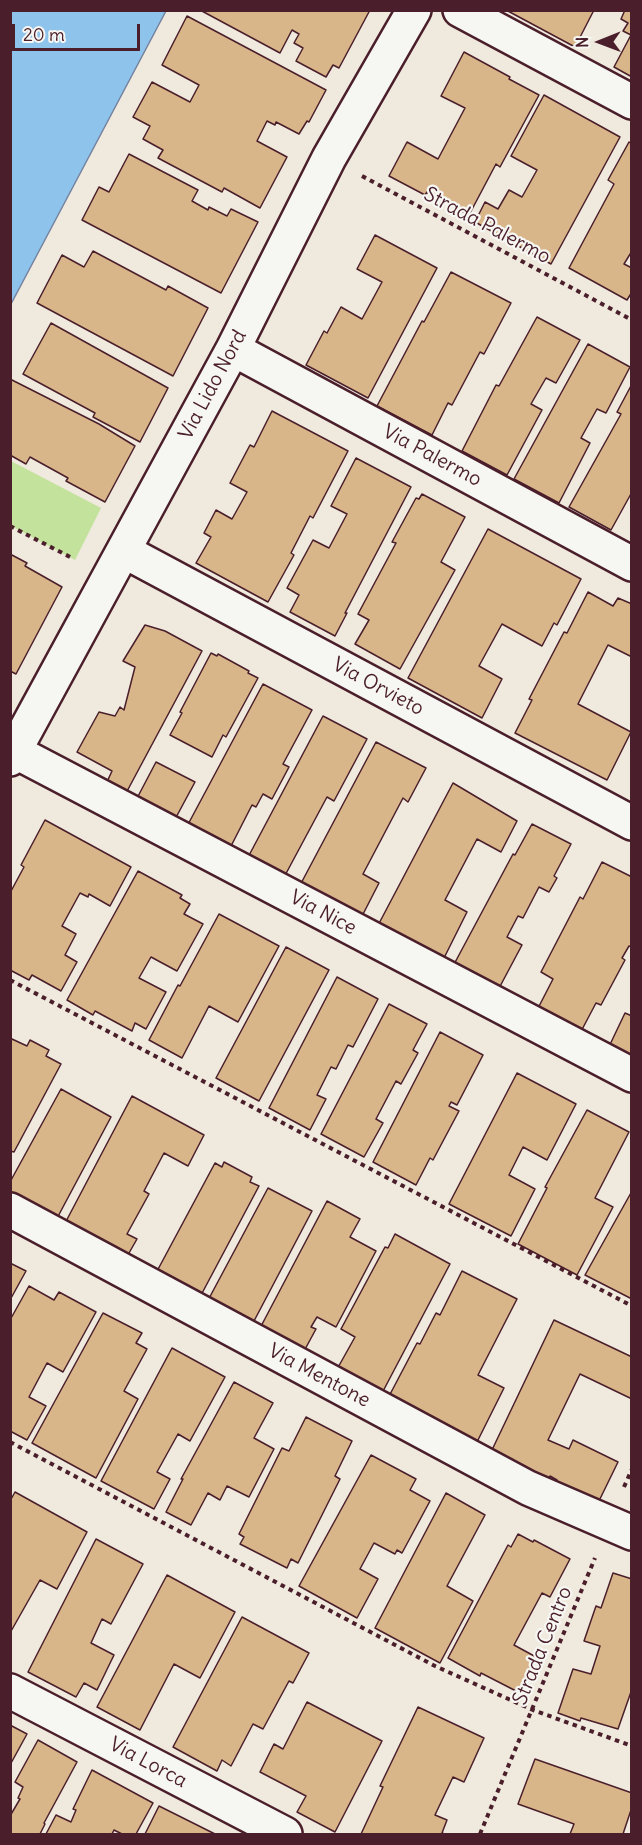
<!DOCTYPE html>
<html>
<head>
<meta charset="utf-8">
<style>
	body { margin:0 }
	#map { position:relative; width:642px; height:1845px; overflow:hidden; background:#f0e9dd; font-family:Delius,sans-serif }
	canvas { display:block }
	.frame { position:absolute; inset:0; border:12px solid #4a1f2b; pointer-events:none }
	.north { position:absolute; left:570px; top:12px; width:60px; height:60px; -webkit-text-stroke:4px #f6f6f2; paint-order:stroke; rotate:269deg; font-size:16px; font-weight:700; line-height:24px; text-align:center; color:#4a1f2b }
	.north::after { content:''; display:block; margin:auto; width:21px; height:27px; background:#4a1f2b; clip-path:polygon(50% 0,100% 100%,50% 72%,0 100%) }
	.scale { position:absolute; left:12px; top:24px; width:128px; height:27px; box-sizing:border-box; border:3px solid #4a1f2b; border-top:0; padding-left:8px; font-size:18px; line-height:21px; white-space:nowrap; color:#4a1f2b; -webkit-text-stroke:4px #f6f6f2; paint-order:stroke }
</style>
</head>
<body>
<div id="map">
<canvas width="642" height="1845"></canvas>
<div class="frame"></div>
<div class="north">N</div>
<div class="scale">20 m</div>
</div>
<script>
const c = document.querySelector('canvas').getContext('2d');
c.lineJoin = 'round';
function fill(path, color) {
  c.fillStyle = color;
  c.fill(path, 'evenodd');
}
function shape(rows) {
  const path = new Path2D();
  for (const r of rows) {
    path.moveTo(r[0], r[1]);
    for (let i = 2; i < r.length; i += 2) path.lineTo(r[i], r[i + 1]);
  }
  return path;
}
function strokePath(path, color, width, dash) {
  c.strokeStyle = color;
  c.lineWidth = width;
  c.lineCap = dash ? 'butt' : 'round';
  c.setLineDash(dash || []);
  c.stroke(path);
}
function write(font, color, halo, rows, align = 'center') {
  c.font = font + ' Delius,sans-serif';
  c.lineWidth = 4.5;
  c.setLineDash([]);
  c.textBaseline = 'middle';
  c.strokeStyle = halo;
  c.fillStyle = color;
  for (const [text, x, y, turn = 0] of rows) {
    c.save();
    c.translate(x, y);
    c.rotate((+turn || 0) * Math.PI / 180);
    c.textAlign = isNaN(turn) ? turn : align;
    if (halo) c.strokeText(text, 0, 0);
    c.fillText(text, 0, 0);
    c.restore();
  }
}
fill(shape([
	[11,461,101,508,75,560,11,526]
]), '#c3e29b');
const water = shape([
	[11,10,166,11,11,304,10,11,11,10]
]);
fill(water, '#8ec4ec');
strokePath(water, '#73829f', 1.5);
const building = shape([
	[200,10,370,10,339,68,333,65,326,77,296,61,303,48,294,43,299,34,292,30,280,53,200,10],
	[506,10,594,10,575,47,506,10],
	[625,10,632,10,632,77,614,67,631,35,623,31,628,23,621,19,625,10],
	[187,16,326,90,309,122,307,121,299,134,276,122,275,125,267,121,257,141,287,157,260,208,224,188,222,192,158,158,163,150,143,139,150,126,133,117,152,82,190,102,199,85,162,65,187,16],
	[464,52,510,77,509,79,539,95,500,167,496,164,469,215,427,192,425,195,389,176,407,142,438,159,465,108,441,96,464,52],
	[544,95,620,137,551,264,475,222,485,202,498,209,509,190,522,197,537,170,511,156,544,95],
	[629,142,632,144,632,251,624,264,632,268,632,292,627,300,569,268,614,184,608,180,629,142],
	[129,154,198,190,192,201,208,210,209,207,227,216,231,209,258,222,221,293,82,220,99,187,109,192,129,154],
	[375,235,437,268,368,398,306,365,324,331,327,333,341,307,362,319,382,282,357,269,375,235],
	[93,251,166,290,168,286,208,308,173,376,37,303,62,255,84,267,93,251],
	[451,272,511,303,484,354,480,352,452,405,448,403,432,435,377,406,422,321,424,322,451,272],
	[537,317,580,340,556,383,546,378,531,404,542,410,507,475,462,451,496,385,499,386,537,317],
	[51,323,168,388,140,442,93,417,95,413,23,374,51,323],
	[588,344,630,367,606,413,597,409,581,438,590,443,559,503,514,479,588,344],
	[10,379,99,424,135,446,105,502,66,481,68,478,30,457,26,464,10,455,10,379],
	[632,384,632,492,611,530,569,507,621,414,617,412,632,384],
	[272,411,348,451,313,518,310,516,291,553,294,555,268,602,196,563,211,537,204,533,216,510,232,519,247,492,230,483,250,445,254,447,272,411],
	[356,458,411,487,345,613,347,613,335,636,290,612,299,595,287,588,313,540,329,548,347,514,331,506,356,458],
	[422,494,465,517,441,562,455,570,400,669,355,644,369,620,358,614,396,543,392,542,416,498,419,499,422,494],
	[488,529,581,579,557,625,554,623,542,646,502,624,479,666,502,679,482,718,408,678,488,529],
	[10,554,27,563,25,566,62,587,16,674,10,671,10,554],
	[588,592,613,606,618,598,632,604,632,657,608,645,578,704,631,732,607,780,515,733,532,700,529,699,564,632,567,633,588,592],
	[145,625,165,631,202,651,125,795,106,784,112,771,77,752,99,712,115,716,120,707,124,710,135,667,123,661,145,625],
	[211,653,217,656,218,654,249,671,248,673,258,678,226,737,223,735,212,757,170,735,182,713,180,712,211,653],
	[263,684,312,710,283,764,289,767,272,799,263,794,256,807,252,805,228,852,185,830,263,684],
	[323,716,367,739,334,801,327,797,282,881,246,861,323,716],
	[376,742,426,768,408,802,403,798,363,874,379,883,359,922,298,889,376,742],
	[156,762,195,782,173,823,135,802,156,762],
	[453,783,517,821,501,852,477,839,445,900,467,912,441,964,375,931,453,783],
	[45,820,131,867,110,906,89,894,88,897,80,893,62,926,76,934,65,955,77,962,61,991,32,975,29,980,10,970,10,893,24,867,21,865,45,820],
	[532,824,571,844,554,876,557,878,549,892,539,887,523,918,518,916,507,937,522,945,497,992,452,968,513,854,515,855,532,824],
	[602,862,632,877,632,947,629,946,622,958,625,960,601,1005,596,1003,577,1039,534,1016,553,979,541,972,580,897,583,899,602,862],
	[138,871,182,895,180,898,190,904,184,914,203,924,177,971,151,957,139,978,166,992,146,1029,135,1023,132,1031,95,1011,93,1015,67,1000,138,871],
	[219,914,279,946,238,1022,209,1006,182,1058,149,1040,178,985,180,986,219,914],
	[286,947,329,970,259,1101,216,1078,286,947],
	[337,977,378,999,353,1047,348,1045,336,1069,331,1067,317,1095,326,1099,310,1130,269,1108,337,977],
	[389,1004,427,1024,413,1050,418,1053,401,1084,396,1081,376,1119,383,1123,364,1157,321,1134,389,1004],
	[625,1013,632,1016,632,1068,605,1055,625,1013],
	[440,1032,483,1055,457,1105,451,1102,449,1106,459,1111,433,1160,430,1158,416,1185,373,1162,440,1032],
	[12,1039,27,1046,30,1040,49,1050,46,1056,61,1064,14,1152,10,1151,10,1042,12,1039],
	[517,1073,576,1104,547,1160,523,1147,509,1175,535,1189,511,1236,449,1204,517,1073],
	[61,1089,111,1117,55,1222,10,1198,10,1182,61,1089],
	[132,1096,204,1135,188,1166,164,1153,144,1191,149,1194,127,1234,137,1239,125,1260,63,1227,132,1096],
	[587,1110,629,1132,595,1198,613,1207,577,1275,518,1244,547,1188,545,1187,587,1110],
	[224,1162,252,1177,250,1182,259,1186,200,1297,156,1273,215,1163,222,1167,224,1162],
	[268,1188,312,1211,254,1321,235,1311,231,1318,206,1304,268,1188],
	[632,1191,632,1296,630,1298,585,1275,632,1191],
	[327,1201,360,1219,350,1237,376,1251,336,1327,317,1317,311,1327,316,1329,303,1353,259,1330,327,1201],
	[395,1234,450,1264,381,1395,336,1371,355,1337,341,1329,385,1247,388,1248,395,1234],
	[10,1263,26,1271,10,1300,10,1263],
	[462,1271,517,1299,478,1375,504,1388,475,1446,387,1400,417,1343,420,1344,436,1313,440,1315,462,1271],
	[29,1286,54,1300,59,1292,96,1312,63,1372,47,1363,29,1397,46,1406,27,1440,10,1431,10,1320,29,1286],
	[103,1313,142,1333,136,1343,147,1349,124,1391,138,1399,96,1478,32,1443,103,1313],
	[554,1320,632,1357,632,1399,580,1374,548,1440,569,1449,573,1440,618,1462,598,1503,555,1482,557,1480,550,1476,548,1480,491,1452,554,1320],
	[172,1348,225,1377,190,1441,178,1434,157,1472,170,1479,154,1509,101,1481,172,1348],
	[234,1382,273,1403,254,1438,274,1449,249,1497,227,1486,220,1500,208,1493,191,1525,166,1512,183,1479,181,1479,234,1382],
	[306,1417,352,1441,335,1476,340,1479,298,1563,291,1559,287,1568,240,1544,244,1537,239,1534,282,1448,289,1451,306,1417],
	[371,1455,416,1479,410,1490,430,1501,402,1553,397,1550,395,1554,374,1543,360,1569,378,1579,357,1618,299,1586,371,1455],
	[15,1492,87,1532,57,1589,40,1580,10,1633,10,1501,15,1492],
	[446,1493,485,1515,447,1586,473,1601,440,1663,375,1628,446,1493],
	[518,1534,533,1542,534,1540,570,1559,550,1597,542,1593,514,1645,536,1657,518,1692,481,1673,480,1676,448,1658,508,1545,511,1547,518,1534],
	[96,1539,143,1564,111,1624,102,1619,91,1643,114,1655,97,1690,84,1683,76,1697,28,1672,96,1539],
	[613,1573,632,1579,632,1689,618,1729,581,1718,580,1721,558,1713,573,1669,591,1674,600,1646,584,1641,596,1606,601,1608,613,1573],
	[167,1575,235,1612,200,1678,174,1664,140,1730,97,1707,167,1575],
	[242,1617,309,1653,293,1683,289,1681,263,1729,253,1724,231,1766,222,1760,217,1771,173,1747,242,1617],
	[307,1702,382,1741,335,1832,297,1812,306,1796,260,1772,274,1744,283,1749,307,1702],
	[418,1707,484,1738,464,1782,453,1777,435,1815,447,1820,442,1833,445,1834,361,1834,383,1787,380,1786,418,1707],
	[10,1725,27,1734,10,1765,10,1725],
	[38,1740,77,1762,44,1823,45,1824,40,1834,10,1834,10,1816,20,1799,18,1798,23,1787,15,1782,38,1740],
	[535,1759,632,1793,632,1807,623,1834,570,1834,574,1824,518,1804,535,1759],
	[92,1770,153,1803,136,1834,122,1834,114,1830,112,1834,46,1834,56,1815,71,1822,76,1810,73,1809,92,1770],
	[159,1806,215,1834,145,1834,159,1806]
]);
fill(building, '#d8b68a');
strokePath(building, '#4a1f2b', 1.5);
const minor = shape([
	[460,10,632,102],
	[233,349,632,564],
	[124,551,632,823],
	[14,751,632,1075],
	[10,759,233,349,329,158,414,10],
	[10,1210,528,1488,632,1533],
	[10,1691,285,1834]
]);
strokePath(minor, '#4a1f2b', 38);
strokePath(shape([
	[362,176,632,320],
	[10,526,74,559],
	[10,980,632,1306],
	[10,1442,435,1666,533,1710,632,1746],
	[624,1487,632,1469],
	[480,1834,595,1558]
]), '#4a1f2b', 4, [4.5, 4.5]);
strokePath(minor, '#f6f6f2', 33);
write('20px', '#4a1f2b', '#f6f6f2', [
	["Strada Palermo",487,226,28],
	["Via Lido Nord",213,385,-62],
	["Via Palermo",432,456,28],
	["Via Orvieto",378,687,28],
	["Via Nice",323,913,28],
	["Via Mentone",319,1376,28],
	["Strada Centro",543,1646,-68],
	["Via Lorca",148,1763,28]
]);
</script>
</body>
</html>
